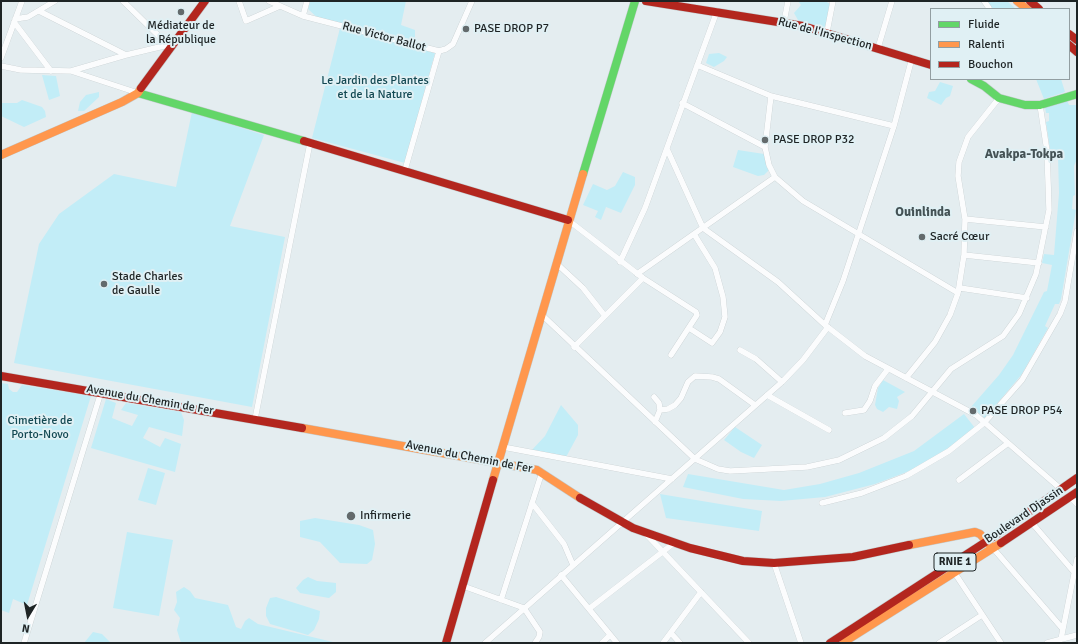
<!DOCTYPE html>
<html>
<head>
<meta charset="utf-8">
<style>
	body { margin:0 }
	#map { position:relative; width:1078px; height:644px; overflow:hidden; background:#e4edf0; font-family:Signika,sans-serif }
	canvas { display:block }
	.frame { position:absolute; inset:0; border:2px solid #1e2425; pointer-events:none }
	.legend { position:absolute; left:930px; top:8px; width:140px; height:72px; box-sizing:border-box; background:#e0f0f4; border:1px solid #929ea1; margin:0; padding:5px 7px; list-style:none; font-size:12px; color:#1e2425 }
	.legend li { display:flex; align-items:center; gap:8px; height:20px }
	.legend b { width:20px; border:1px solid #929ea1 }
	.north { position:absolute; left:8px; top:596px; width:40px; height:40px; -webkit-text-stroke:3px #e0f0f4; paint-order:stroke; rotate:190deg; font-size:11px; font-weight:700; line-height:16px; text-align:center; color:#1e2425 }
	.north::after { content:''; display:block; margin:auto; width:14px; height:18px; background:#1e2425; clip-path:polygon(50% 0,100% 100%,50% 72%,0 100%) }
</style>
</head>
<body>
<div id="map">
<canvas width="1078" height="644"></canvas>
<div class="frame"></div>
<ul class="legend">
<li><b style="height:5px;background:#63d668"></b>Fluide</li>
<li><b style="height:5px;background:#ff974d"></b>Ralenti</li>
<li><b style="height:5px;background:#b3261e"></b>Bouchon</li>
</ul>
<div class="north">N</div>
</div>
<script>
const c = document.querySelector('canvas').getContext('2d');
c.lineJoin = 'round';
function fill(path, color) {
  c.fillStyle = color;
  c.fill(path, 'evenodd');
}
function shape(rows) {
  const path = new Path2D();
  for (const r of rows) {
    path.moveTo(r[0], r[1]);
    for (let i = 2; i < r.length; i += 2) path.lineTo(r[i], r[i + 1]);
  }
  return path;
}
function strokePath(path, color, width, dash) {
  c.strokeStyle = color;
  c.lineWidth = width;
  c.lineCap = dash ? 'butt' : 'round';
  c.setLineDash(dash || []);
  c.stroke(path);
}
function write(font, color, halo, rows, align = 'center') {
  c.font = font + ' Signika,sans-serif';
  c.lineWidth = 4;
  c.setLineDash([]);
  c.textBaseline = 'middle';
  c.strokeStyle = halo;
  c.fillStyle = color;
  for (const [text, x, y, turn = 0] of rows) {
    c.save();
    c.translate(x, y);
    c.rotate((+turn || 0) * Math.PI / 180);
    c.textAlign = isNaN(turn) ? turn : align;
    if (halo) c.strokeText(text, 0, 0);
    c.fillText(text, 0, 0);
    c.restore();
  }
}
fill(shape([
	[310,1,406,1,401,25,415,30,415,45,321,21,308,9],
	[798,1,825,1,832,5,828,27,822,28,798,20,794,13,801,5],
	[987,1,1007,1,1016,9,993,9],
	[340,28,435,53,405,163,312,138],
	[719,53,727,57,724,61,714,67,706,63,709,54],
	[42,75,56,76,60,96,49,100],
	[1036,79,1061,79,1065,92,1044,99],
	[940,82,953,86,950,96,946,98,941,105,927,98,929,92,935,91],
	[99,92,99,97,84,111,78,111,80,102,86,95],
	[22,100,42,107,45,111,46,117,24,127,1,116,1,103,17,103],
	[1067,100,1069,105,1077,105,1077,159,1074,166,1075,195,1073,196,1072,209,1076,210,1061,299,1059,304,1055,304,1045,326,1048,328,1022,374,985,418,971,407,999,375,1013,355,1044,292,1047,291,1052,265,1042,263,1044,254,1054,255,1059,193,1058,156,1051,156,1046,122,1049,121,1049,113,1046,113,1045,107],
	[192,112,264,135,230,226,285,237,252,407,14,363,39,244,59,214,114,174,176,187],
	[738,150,764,154,769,170,764,175,758,176,733,167],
	[623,172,635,177,635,185,621,213,606,207,601,220,595,217,598,211,583,205,593,184,607,190,615,186],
	[883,380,905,392,897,397,899,401,897,409,889,407,883,412,877,409,875,405,878,388],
	[1,383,8,384,9,389,13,392,17,392,22,385,91,396,27,605,13,599,9,613,1,610],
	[106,399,116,403,112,418,132,426,138,415,121,410,126,403,181,412,184,420,182,436,149,427,143,438,160,447,165,438,181,444,175,472,91,448],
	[561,405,578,425,578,435,565,459,530,452,545,436],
	[964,414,975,428,964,440,912,470,875,484,825,497,781,501,743,499,683,487,688,474,784,490,820,484,859,473,914,451],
	[735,427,762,445,754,458,741,452,724,440],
	[148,468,165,473,156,505,138,500],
	[660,494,762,511,759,531,666,518],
	[315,518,359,525,373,530,375,544,372,560,367,564,340,563,320,542,300,537,300,521],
	[127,532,173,540,159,616,113,608],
	[308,577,317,581,336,583,336,592,329,598,300,593,296,588,303,580],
	[184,587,190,591,195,598,228,605,236,627,241,629,245,621,249,618,258,624,337,643,181,643,177,630,180,618,174,610,177,602,176,592],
	[276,597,320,611,319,619,314,630,308,635,270,624,266,616,266,608,270,598],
	[93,632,102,634,111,643,84,643]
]), '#c2edf7');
const street = shape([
	[123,1,168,45],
	[239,1,246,21,280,6],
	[269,1,303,16,439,51,446,49,453,44,472,1],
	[984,1,989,8],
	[39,11,126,55],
	[303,16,307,1],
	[15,19,28,17,55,1],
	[14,22,51,71],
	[784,22,788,1],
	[827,32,833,1],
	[878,48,892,1],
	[1,58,22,1],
	[697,65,771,96,894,126],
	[1,66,21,70,71,71,138,93],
	[71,71,126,55,168,45,174,45],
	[771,96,765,147,769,165,775,177,803,201,958,293],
	[682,103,765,147],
	[667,149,703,228,778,282,825,325,865,356,976,415,1062,490],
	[405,170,439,51],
	[965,219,1046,227],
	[568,220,643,278,696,312,697,315,671,355],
	[964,255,1039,263],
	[620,262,645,208,717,11],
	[556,263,583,288,605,316],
	[637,274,775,177],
	[960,288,1027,298],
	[541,314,695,459,718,469,730,471,807,467,839,460,884,438,912,416,951,369,1003,336,1019,314,1036,274,1049,210,1047,151,1040,105],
	[825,325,843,281,872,193,894,126,912,58],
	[689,328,712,343,720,332,725,317,723,297,715,268,694,234],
	[574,347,643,278],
	[740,350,756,359,782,382],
	[906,378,935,342,950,315,958,293,964,255,965,219,958,176,959,162,968,137,999,98],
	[767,395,829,430],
	[654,397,659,403,660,410,655,422],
	[660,410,668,409,675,405,681,398,688,382,695,376,712,377,719,379,755,405],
	[845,413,864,410,870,401,875,386,888,369],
	[255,419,310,143],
	[503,447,672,479],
	[959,480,1007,444],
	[1070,497,1077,504],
	[532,503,564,544,573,565],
	[822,503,862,493,906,476,949,451,984,423,1022,380,1060,314,1065,301,1077,231],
	[1032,523,1074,572],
	[646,534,749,643],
	[992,547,1062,628],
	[774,563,801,643],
	[954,572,1001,643],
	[561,575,617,643],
	[463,586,524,608,540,632,539,637,535,643],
	[501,600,542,472],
	[590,608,674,543],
	[671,633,680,643],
	[1061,639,1077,559],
	[24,643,101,392],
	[485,643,782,382,803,360,828,327],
	[602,643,610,635],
	[663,643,701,592],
	[939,643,982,615],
	[1047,643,1077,635]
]);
const fast = shape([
	[971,79,984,86,999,98,1025,105,1040,105,1077,94],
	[138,93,304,141],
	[583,174,635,1]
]);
const slow = shape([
	[1017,1,1027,9],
	[1,155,122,102,138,93,141,88],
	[302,428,537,470,580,498],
	[493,480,583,174],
	[909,545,975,532,980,534,990,545],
	[844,642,1001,543]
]);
const jam = shape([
	[646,1,803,26,931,65],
	[1030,1,1039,9],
	[1069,34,1077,40],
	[1069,45,1077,52],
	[141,88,205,1],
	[304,141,568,220],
	[1,376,302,428],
	[580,498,633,528,690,548,743,561,774,563,853,557,909,545],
	[1001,543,1077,492],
	[446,643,493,480],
	[830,643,987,541,1077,478]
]);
strokePath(street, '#c2cacc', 6);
strokePath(fast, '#c2cacc', 9);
strokePath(slow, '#c2cacc', 9);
strokePath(jam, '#c2cacc', 9);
strokePath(street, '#fbfcfd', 5.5);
strokePath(fast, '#63d668', 8);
strokePath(slow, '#ff974d', 8);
strokePath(jam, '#b3261e', 8);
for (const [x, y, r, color] of [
	[181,12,4,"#636a6c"],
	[466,29,4,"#636a6c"],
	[765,140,4,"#636a6c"],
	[922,237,4,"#636a6c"],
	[104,284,4,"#636a6c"],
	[973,411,4,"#636a6c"],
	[351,516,5,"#636a6c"]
]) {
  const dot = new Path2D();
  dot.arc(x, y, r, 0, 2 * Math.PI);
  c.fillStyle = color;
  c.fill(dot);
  strokePath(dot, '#e0f0f4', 1.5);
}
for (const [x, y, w] of [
	[955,562,42]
]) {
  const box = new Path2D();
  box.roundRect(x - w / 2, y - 9, w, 18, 3);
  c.fillStyle = '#e0f0f4';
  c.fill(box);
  strokePath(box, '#1e2425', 1);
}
write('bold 11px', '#1e2425', null, [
	["RNIE 1",955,562]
]);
write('12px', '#1e2425', '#e0f0f4', [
	["Médiateur de",181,26,"center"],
	["la République",181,40,"center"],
	["PASE DROP P7",474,29],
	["PASE DROP P32",773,140],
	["Sacré Cœur",930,237],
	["Stade Charles",112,277],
	["de Gaulle",112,291],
	["PASE DROP P54",981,411],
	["Infirmerie",360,516]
], 'left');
write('12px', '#1e2425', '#e0f0f4', [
	["Rue de l'Inspection",825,34,15],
	["Rue Victor Ballot",384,37,15],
	["Avenue du Chemin de Fer",150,400,10],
	["Avenue du Chemin de Fer",469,457,11],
	["Boulevard Djassin",1024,515,-34]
]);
write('12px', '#134852', '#e0f0f4', [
	["Le Jardin des Plantes",375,81],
	["et de la Nature",375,95],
	["Cimetière de",40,421],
	["Porto-Novo",40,435]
]);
write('bold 13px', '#445255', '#e0f0f4', [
	["Avakpa-Tokpa",1024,155],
	["Ouinlinda",923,213]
]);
</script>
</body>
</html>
